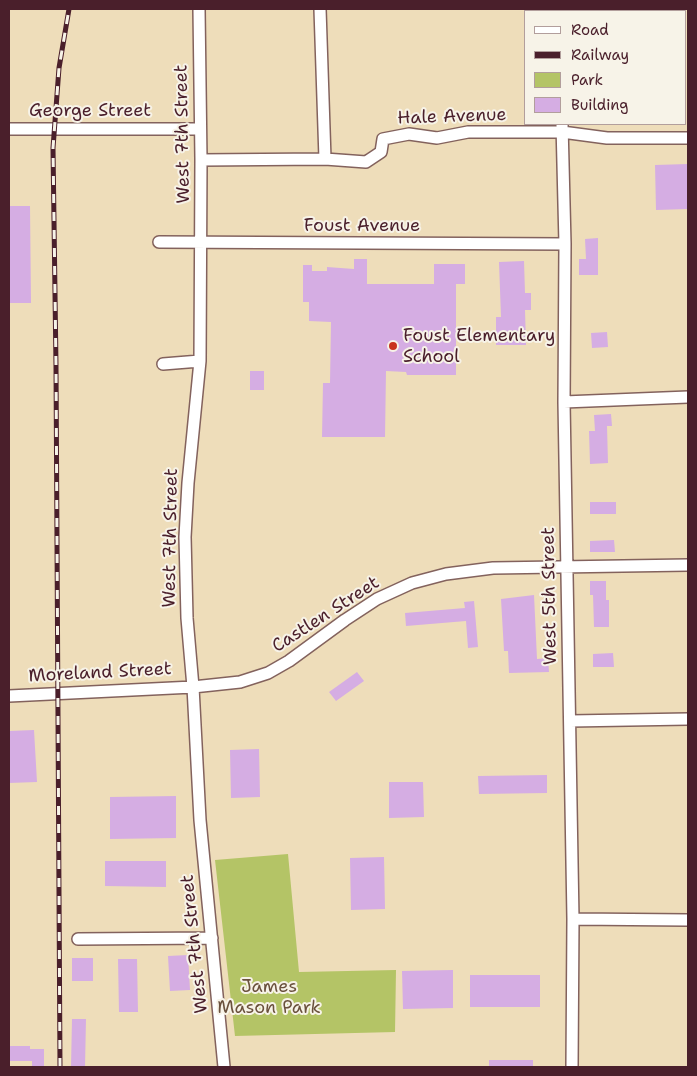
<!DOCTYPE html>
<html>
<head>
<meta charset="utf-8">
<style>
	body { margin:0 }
	#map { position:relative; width:697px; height:1076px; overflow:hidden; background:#eeddba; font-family:"Shantell Sans",sans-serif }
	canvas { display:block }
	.frame { position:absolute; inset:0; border:10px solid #4a1f2b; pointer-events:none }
	.legend { position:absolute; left:524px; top:10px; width:162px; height:115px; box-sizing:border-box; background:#f7f3e8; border:1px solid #b29e9c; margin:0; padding:6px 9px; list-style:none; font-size:15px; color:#4a1f2b }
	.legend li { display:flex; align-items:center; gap:10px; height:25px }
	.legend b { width:25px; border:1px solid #b29e9c }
</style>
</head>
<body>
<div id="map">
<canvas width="697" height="1076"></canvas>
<div class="frame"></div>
<ul class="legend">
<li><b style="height:6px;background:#fff"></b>Road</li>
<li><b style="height:6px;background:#4a1f2b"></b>Railway</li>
<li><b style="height:14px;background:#b4c466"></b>Park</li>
<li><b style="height:14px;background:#d5ade3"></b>Building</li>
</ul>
</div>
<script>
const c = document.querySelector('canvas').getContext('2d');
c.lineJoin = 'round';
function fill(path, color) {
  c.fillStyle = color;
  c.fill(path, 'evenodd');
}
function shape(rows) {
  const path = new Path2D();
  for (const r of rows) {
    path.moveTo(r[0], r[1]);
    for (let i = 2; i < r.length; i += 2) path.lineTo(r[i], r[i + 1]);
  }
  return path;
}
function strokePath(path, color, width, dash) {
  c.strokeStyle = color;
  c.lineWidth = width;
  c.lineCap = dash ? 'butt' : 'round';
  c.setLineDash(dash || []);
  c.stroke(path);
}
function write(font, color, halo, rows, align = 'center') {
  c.font = font + ' "Shantell Sans",sans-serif';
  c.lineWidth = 4;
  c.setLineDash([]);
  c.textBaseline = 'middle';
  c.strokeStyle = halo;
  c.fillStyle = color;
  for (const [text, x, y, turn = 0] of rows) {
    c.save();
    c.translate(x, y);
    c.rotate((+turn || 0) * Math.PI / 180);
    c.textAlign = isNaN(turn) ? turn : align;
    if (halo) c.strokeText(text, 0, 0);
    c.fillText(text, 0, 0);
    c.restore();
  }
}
fill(shape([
	[288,854,299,972,396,970,395,1032,235,1036,215,860]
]), '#b4c466');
fill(shape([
	[688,164,688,209,656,210,655,165],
	[9,206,30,206,31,303,9,303],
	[598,238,598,275,579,275,579,259,586,259,585,239],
	[354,259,367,259,367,284,434,284,434,264,465,264,465,284,456,284,456,375,407,375,406,372,386,371,385,437,322,437,323,383,330,383,331,322,309,321,309,302,303,302,303,265,312,265,312,271,327,271,327,267,354,269],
	[524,261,525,293,531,293,531,310,525,310,526,345,496,345,496,317,501,317,499,262],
	[607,332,608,347,592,348,591,333],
	[250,371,264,371,264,390,250,390],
	[611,414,612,426,607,426,608,463,590,464,589,431,595,431,594,415],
	[590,502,616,502,616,514,590,514],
	[614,540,615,552,590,552,590,541],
	[590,581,606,581,606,600,609,600,609,627,594,627,593,595,590,595],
	[534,595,537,659,548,658,549,672,509,673,508,651,504,651,501,599],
	[474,601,478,647,468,648,466,621,406,626,405,613,465,608,464,602],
	[613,653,614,667,593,667,593,654],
	[357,672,364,681,336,701,329,692],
	[34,730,37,782,9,783,9,731],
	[259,749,260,797,231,798,230,750],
	[547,775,547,793,479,794,478,776],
	[389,782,423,782,424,817,389,818],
	[176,796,176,838,110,839,110,797],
	[384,857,385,909,351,910,350,858],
	[105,861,166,861,166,887,105,886],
	[188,955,190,990,170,991,168,956],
	[72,958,93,958,93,981,72,981],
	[118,959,137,959,138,1012,119,1012],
	[453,970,453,1008,403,1009,402,971],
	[470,975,540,975,540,1007,470,1007],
	[72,1019,86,1019,85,1067,71,1067],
	[9,1046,30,1046,30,1049,44,1049,44,1067,32,1067,32,1061,9,1061],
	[489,1060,533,1060,533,1067,489,1067]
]), '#d5ade3');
const minor = shape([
	[199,9,201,160,200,361,188,483,185,537,187,618,193,687,200,820,224,1067],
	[320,9,325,159],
	[562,9,562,11],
	[562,124,565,244,564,402,573,919,572,1067],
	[9,129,200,129],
	[201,160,325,159,366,162,381,152,383,139,409,134,437,138,468,132,562,132,607,138,688,138],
	[159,242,565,244],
	[163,364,200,361],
	[564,402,688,397],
	[9,696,193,687,240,682,268,673,289,661,345,620,377,599,412,583,446,574,493,568,688,565],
	[570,721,688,719],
	[573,919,688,920],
	[78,939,212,938]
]);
strokePath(minor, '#83625d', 14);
strokePath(minor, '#fff', 11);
const rail = shape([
	[60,1067,56,366,53,148,59,68,69,9]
]);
strokePath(rail, '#4a1f2b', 5);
strokePath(rail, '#f7f3e8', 3, [9]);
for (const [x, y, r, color] of [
	[393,346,5,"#c8321e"]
]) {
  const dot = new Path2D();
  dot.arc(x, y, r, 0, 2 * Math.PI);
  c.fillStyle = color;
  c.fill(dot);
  strokePath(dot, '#f7f3e8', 2);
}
write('18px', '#4a1f2b', '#f7f3e8', [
	["George Street",90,111],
	["Hale Avenue",452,117,-2],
	["West 7th Street",183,134,-91],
	["Foust Avenue",362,226],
	["West 7th Street",171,538,-89],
	["West 5th Street",550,596,-91],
	["Castlen Street",326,615,-33],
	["Moreland Street",100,673,-3],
	["West 7th Street",195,944,-96]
]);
write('18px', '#4a1f2b', '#f7f3e8', [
	["Foust Elementary",403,336],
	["School",403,357]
], 'left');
write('18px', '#6a513d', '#f7f3e8', [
	["James",269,987],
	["Mason Park",269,1008]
]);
</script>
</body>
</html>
